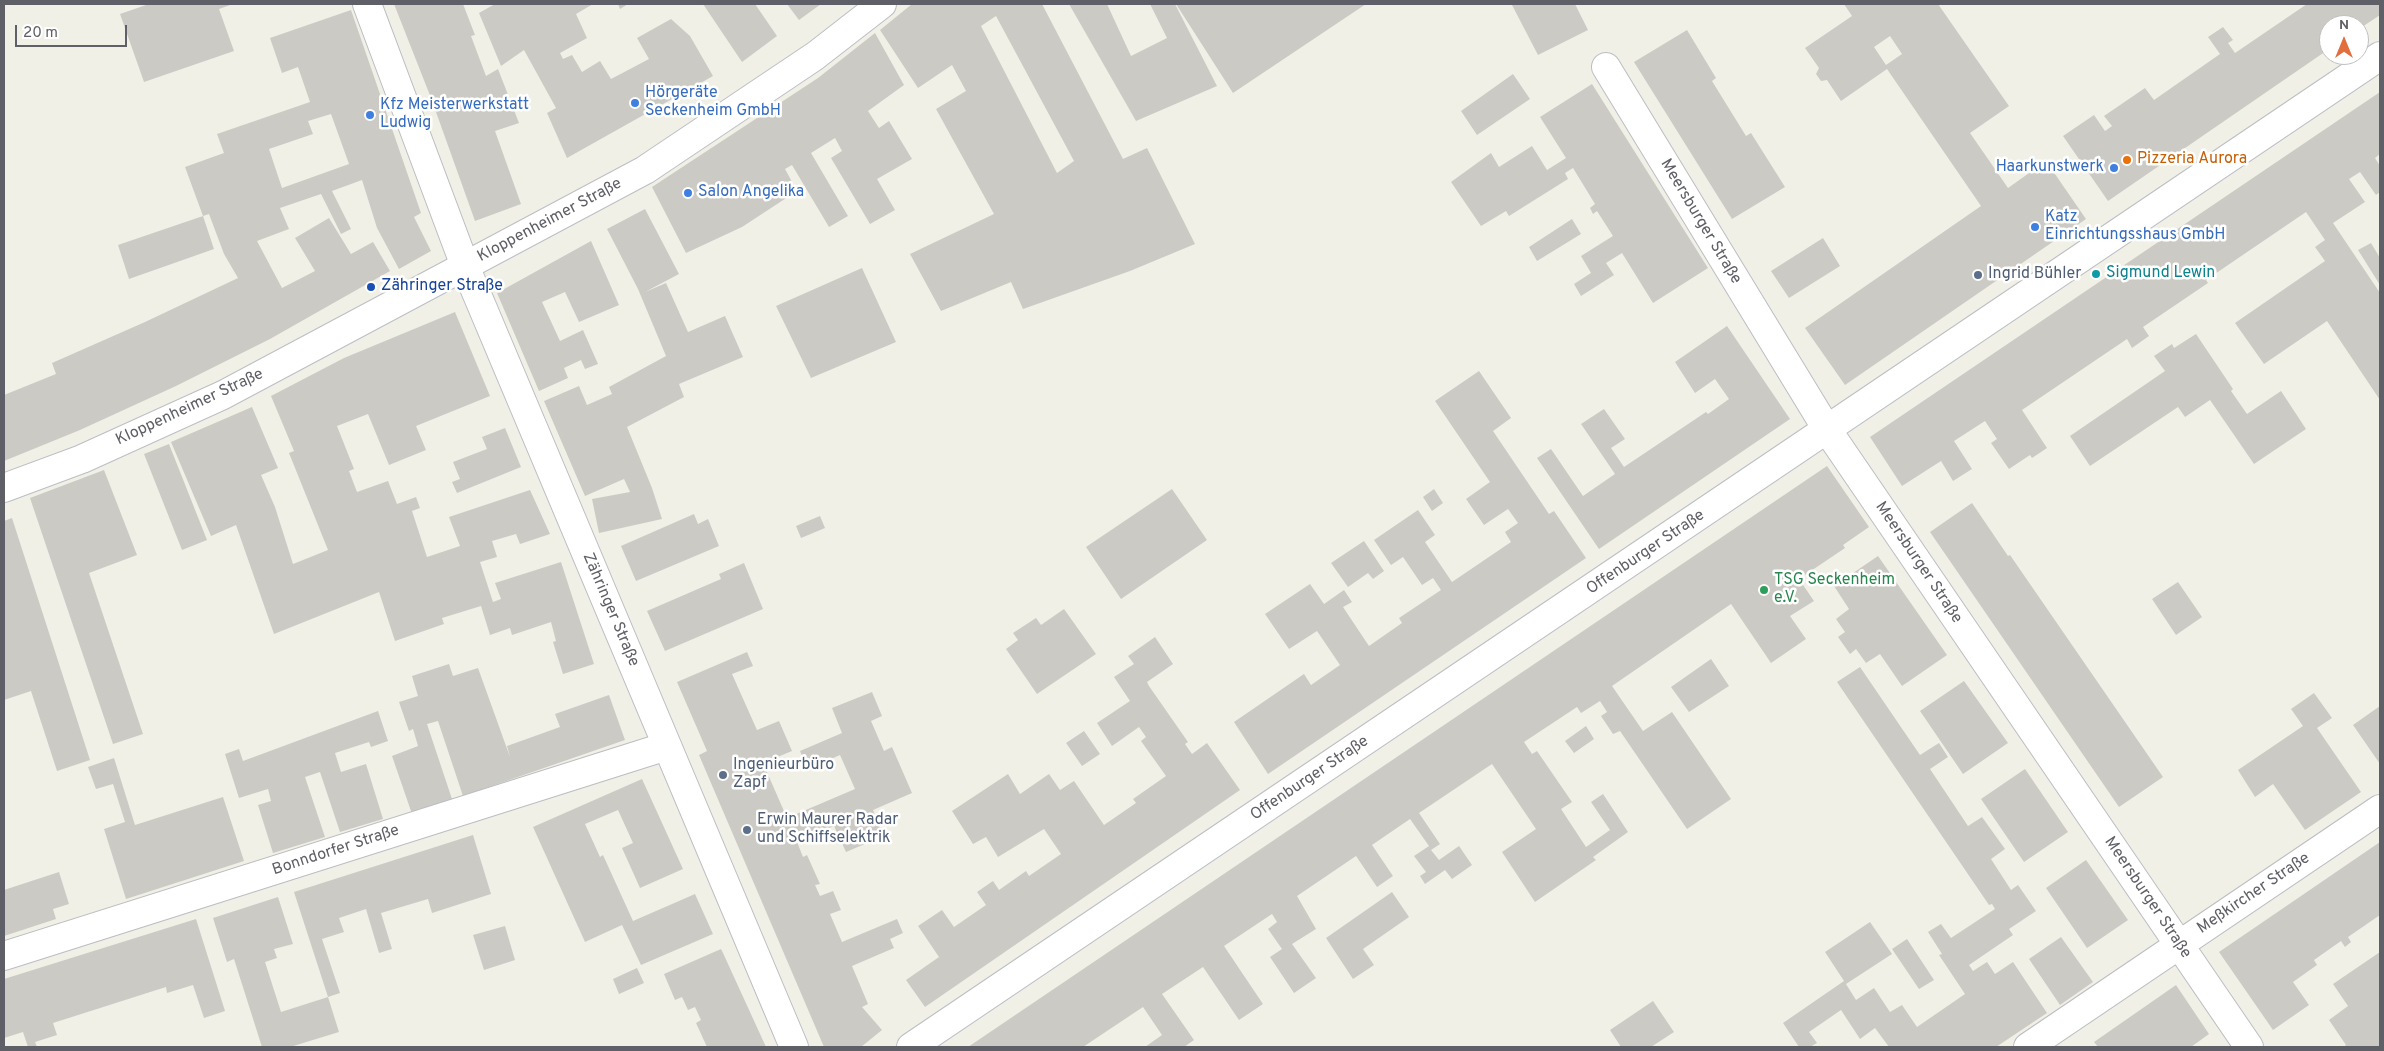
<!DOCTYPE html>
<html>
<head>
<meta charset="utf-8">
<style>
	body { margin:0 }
	#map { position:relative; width:2384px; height:1051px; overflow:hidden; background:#f0f0e7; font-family:Overpass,sans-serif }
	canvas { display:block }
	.frame { position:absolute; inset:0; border:5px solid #5f6067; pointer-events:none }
	.north { position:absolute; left:2319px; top:15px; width:50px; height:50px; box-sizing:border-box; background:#fff; border:1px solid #bfbfc2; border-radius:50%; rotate:0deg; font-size:14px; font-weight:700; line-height:20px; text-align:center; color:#5f6067 }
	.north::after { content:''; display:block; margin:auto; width:18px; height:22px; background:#e16e3d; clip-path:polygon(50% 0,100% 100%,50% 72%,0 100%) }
	.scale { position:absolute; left:15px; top:25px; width:112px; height:22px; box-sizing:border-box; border:2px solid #5f6067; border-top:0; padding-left:6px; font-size:15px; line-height:18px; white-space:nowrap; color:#5f6067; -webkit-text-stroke:4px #fff; paint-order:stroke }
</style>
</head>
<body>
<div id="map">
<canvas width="2384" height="1051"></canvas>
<div class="frame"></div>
<div class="north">N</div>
<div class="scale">20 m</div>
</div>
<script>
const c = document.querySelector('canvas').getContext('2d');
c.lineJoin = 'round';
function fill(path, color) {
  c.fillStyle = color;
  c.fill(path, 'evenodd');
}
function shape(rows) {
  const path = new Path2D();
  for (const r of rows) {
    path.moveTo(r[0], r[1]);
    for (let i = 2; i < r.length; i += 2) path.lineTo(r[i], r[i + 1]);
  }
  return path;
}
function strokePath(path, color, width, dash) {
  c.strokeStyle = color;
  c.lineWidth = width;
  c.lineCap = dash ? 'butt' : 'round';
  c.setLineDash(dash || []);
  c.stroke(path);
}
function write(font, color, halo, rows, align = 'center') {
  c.font = font + ' Overpass,sans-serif';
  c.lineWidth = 5;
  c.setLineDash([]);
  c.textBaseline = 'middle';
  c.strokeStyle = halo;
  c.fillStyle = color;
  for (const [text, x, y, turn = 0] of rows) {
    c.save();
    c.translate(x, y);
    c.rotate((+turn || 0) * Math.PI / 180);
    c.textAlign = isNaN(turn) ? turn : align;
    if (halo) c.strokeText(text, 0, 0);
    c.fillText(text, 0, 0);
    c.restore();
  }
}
fill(shape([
	[149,4,233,4,219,9,234,51,144,82,120,14],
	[394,4,463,4,475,35,471,36,486,76,498,69,519,123,495,131,521,204,475,221,431,98],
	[495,4,593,4,576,14,587,38,560,53,563,59,572,55,582,72,600,61,611,79,649,59,637,38,671,19,690,36,713,76,567,158,547,113,556,108,524,50,501,66,479,13],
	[618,4,628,4,620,9],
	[703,4,755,4,777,36,742,62],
	[787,4,821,4,799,20],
	[912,4,1042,4,1123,159,1147,148,1195,244,1130,271,1023,309,1011,282,941,311,910,254,994,214,936,109,966,91,952,65,918,88,880,30],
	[996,16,1074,161,1057,173,981,26],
	[1069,4,1107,4,1131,56,1167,38,1150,4,1175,4,1217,86,1136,121],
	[1176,4,1366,4,1233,93],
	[1515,4,1575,4,1588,30,1538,55,1512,5],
	[1844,4,1938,4,2009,106,1970,133,1988,159,2008,188,2046,161,2086,219,1845,385,1805,328,1981,206,1887,69,1841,101,1827,80,1821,81,1816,74,1819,68,1805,48,1852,16],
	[1890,36,1902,54,1886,65,1874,47],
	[2307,4,2380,4,2380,15,2359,29,2359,25,2329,25,2329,49,2108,201,2063,136,2094,115,2105,131,2112,126,2104,116,2145,88,2154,100,2220,54,2208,37,2223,27,2233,40,2228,43,2235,53],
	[351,10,421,213,414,217,431,251,399,269,377,228,362,180,332,191,351,229,341,234,321,194,280,208,289,229,257,241,282,288,315,271,295,238,329,218,351,254,373,242,390,271,270,339,176,386,80,430,4,461,4,395,56,374,52,363,145,322,238,278,224,254,209,214,203,216,214,249,129,279,118,245,203,216,185,167,224,153,217,134,310,102,298,67,282,73,270,38],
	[331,114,349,164,282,188,269,149,313,134,308,121],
	[1687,30,1716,78,1712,81,1746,136,1751,133,1785,187,1732,219,1634,62],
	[875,33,904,85,868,111,879,128,889,121,912,159,877,179,895,210,870,224,831,158,842,151,835,138,811,153,848,216,829,227,792,165,785,169,797,191,742,227,686,253,652,187,818,78],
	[1513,74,1530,99,1477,135,1461,111],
	[1592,84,1708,268,1653,303,1622,253,1606,263,1614,275,1581,296,1574,284,1591,273,1581,256,1613,236,1597,211,1593,214,1590,208,1595,204,1573,168,1565,173,1568,179,1509,216,1506,211,1481,226,1451,182,1491,153,1499,167,1532,146,1547,170,1566,158,1540,117],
	[2380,92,2380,154,2375,158,2380,166,2380,192,2376,195,2360,172,2349,179,2365,202,2333,223,2380,293,2380,400,2327,321,2264,364,2235,323,2325,261,2315,247,2325,240,2306,212,2206,280,2208,283,2143,327,2149,336,2132,348,2127,339,2022,410,2047,448,2032,458,2030,455,2009,469,1991,443,1997,439,1985,421,1954,441,1972,469,1953,481,1941,461,1902,486,1870,437],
	[645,209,679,274,645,292,666,283,688,332,725,316,743,357,679,384,684,397,627,427,652,488,662,519,599,533,592,499,630,492,624,479,585,496,544,401,579,386,587,405,612,394,609,387,666,356,638,289,607,229],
	[1572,219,1581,234,1537,261,1529,247],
	[1823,238,1840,266,1789,298,1771,271],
	[591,241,619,305,579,322,565,292,542,302,560,341,583,330,598,364,585,369,581,360,564,368,568,378,539,391,497,293],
	[2371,243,2380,258,2380,285,2358,250],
	[862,268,896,342,811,378,776,306],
	[455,312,490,396,416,426,426,450,389,465,368,414,337,426,354,469,349,471,357,492,388,481,397,504,416,497,420,508,412,511,427,557,460,546,449,517,530,490,550,534,520,544,516,534,492,541,497,557,480,562,493,602,501,599,495,583,561,562,594,664,563,674,553,642,556,641,551,622,512,635,510,628,490,635,481,606,442,618,444,624,395,641,379,592,274,634,236,525,211,536,171,442,252,407,278,468,261,475,275,507,293,564,328,550,289,453,294,451,271,396,344,358],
	[1727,326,1790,419,1599,549,1537,458,1551,449,1583,496,1615,474,1581,424,1604,409,1625,439,1611,448,1624,467,1706,412,1708,414,1729,399,1715,379,1695,393,1675,362],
	[2196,334,2233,389,2231,391,2247,414,2281,391,2306,429,2254,464,2210,400,2185,417,2178,407,2090,466,2070,436,2165,371,2154,356,2172,344,2174,348],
	[1479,371,1511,418,1493,431,1549,514,1554,511,1586,558,1268,774,1234,722,1304,674,1311,685,1340,665,1317,631,1289,649,1265,614,1310,584,1324,604,1344,590,1352,602,1343,607,1369,646,1402,623,1399,618,1441,590,1433,578,1422,585,1403,557,1391,565,1374,540,1418,510,1435,535,1425,542,1452,582,1511,542,1505,532,1518,523,1508,509,1484,525,1466,499,1490,482,1435,401],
	[505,428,521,467,457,493,452,482,460,479,453,462,487,449,482,437],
	[169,444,207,540,182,550,144,454],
	[1827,466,1869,527,1843,545,1845,548,1799,579,1814,601,1790,616,1806,639,1771,663,1731,604,1612,686,1643,731,1672,712,1731,799,1687,829,1620,731,1613,734,1601,716,1607,712,1600,701,1581,713,1577,707,1524,742,1532,754,1537,751,1572,802,1561,809,1586,847,1610,830,1591,802,1603,794,1628,832,1593,857,1596,860,1535,902,1502,852,1536,829,1492,764,1419,813,1440,844,1431,850,1439,860,1459,846,1472,865,1452,879,1445,870,1425,884,1420,876,1426,872,1414,856,1429,846,1410,819,1372,845,1393,876,1377,887,1356,856,1297,896,1316,929,1292,944,1316,978,1294,993,1270,957,1282,949,1268,929,1277,922,1272,914,1224,946,1263,1004,1239,1020,1203,967,1162,994,1194,1040,1184,1047,1145,1047,1162,1035,1143,1007,1083,1047,968,1047],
	[104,470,137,555,89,573,143,734,113,744,30,498],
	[1172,489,1207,540,1121,599,1086,547],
	[1434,489,1443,503,1432,511,1423,497],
	[1972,503,2008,556,2010,555,2163,777,2119,807,1930,532],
	[694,514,698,524,708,519,719,546,636,581,621,546],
	[820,516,825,528,801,538,796,526],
	[12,518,90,760,57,771,31,691,4,700,4,521],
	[1364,541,1384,571,1373,579,1368,573,1348,587,1331,563],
	[1878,556,1947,655,1902,686,1880,654,1866,663,1856,649,1850,654,1838,637,1845,632,1836,619,1849,609,1834,586],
	[744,563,763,609,665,651,647,611,721,579,719,574],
	[2178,582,2202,617,2176,635,2152,599],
	[1064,609,1096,654,1037,694,1006,649,1018,640,1013,633,1036,618,1041,625],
	[1155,637,1173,664,1147,682,1149,686,1188,742,1185,744,1192,754,1207,743,1240,790,925,1007,906,980,939,957,918,926,942,910,954,927,986,905,977,892,993,881,999,890,1026,871,1029,876,1061,854,1044,829,998,857,986,837,973,844,952,811,1008,774,1020,794,1049,774,1060,790,1074,781,1104,825,1136,803,1133,799,1166,776,1141,741,1146,737,1139,727,1112,746,1097,723,1130,701,1114,677,1134,664,1128,656],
	[747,652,753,666,732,674,757,730,779,721,792,751,763,763,787,818,855,789,840,755,808,769,800,751,842,733,832,708,872,692,882,716,871,721,884,751,892,747,912,793,873,810,884,836,846,852,834,826,797,842,803,857,807,855,820,884,815,885,820,896,833,891,841,910,830,914,842,942,897,919,903,933,890,939,894,948,852,966,868,1004,862,1007,882,1030,861,1047,824,1047,699,755,707,751,677,682],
	[1711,659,1729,686,1689,712,1671,687],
	[449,664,453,676,478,668,510,757,507,746,560,727,555,714,609,695,625,740,463,796,438,721,427,724,452,799,412,814,392,756,418,746,413,729,409,731,399,702,418,696,412,676],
	[1860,667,1920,755,1939,743,1948,757,1930,769,1968,826,1982,817,2005,849,1991,859,2011,890,2018,885,2036,911,2009,929,2013,935,1969,965,1973,971,1987,962,1995,974,2013,962,2047,1013,1996,1047,1889,1047,1875,1028,1860,1039,1841,1010,1809,1032,1817,1043,1810,1047,1799,1047,1783,1023,1844,981,1825,952,1870,922,1892,954,1846,984,1856,1000,1874,988,1890,1012,1902,1005,1917,1027,1965,994,1939,955,1942,954,1928,932,1941,924,1951,938,1995,909,1992,904,1989,905,1837,682],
	[1964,681,2008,743,1963,774,1920,711],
	[2314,693,2332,718,2317,728,2361,792,2305,830,2273,784,2255,797,2238,770,2303,726,2291,709],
	[2380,706,2380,764,2353,725],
	[378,711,388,741,371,747,369,742,335,753,341,772,366,764,383,819,340,832,320,772,305,777,325,837,273,853,258,805,271,801,268,789,239,798,225,754,239,749,243,761],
	[1586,726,1594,739,1574,753,1565,741],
	[1084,731,1100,754,1082,766,1066,743],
	[114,758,135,825,223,797,244,861,126,899,104,829,125,822,113,784,96,789,88,767],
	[2025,769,2068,832,2024,862,1981,799],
	[642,779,683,869,640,888,622,848,633,843,618,810,585,824,600,857,603,855,633,921,695,894,713,934,641,965,622,925,585,942,533,827],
	[473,835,491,894,432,913,428,899,381,913,392,949,379,953,366,909,339,918,344,932,322,939,340,993,328,997,339,1032,290,1047,262,1047,234,959,227,962,213,918,278,897,293,944,274,949,277,958,265,962,281,1012,328,997,294,892],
	[2380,842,2380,915,2348,937,2351,942,2345,947,2341,941,2314,960,2317,965,2293,982,2309,1005,2273,1030,2219,952],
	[2086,860,2128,920,2087,948,2046,888],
	[59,872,69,904,53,909,56,919,4,936,4,890],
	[1392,892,1409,917,1363,949,1374,965,1353,979,1326,938],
	[196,919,225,1011,204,1018,193,985,167,993,166,987,53,1023,57,1035,35,1042,37,1047,28,1047,23,1032,4,1038,4,979],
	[505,926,515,960,484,970,473,935],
	[2061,937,2093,982,2060,1005,2029,959],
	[1907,939,1934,980,1919,989,1892,949],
	[721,949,723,953,766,1047,707,1047,696,1023,701,1020,695,1007,688,1010,682,997,675,1000,664,974],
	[2380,952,2380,1047,2344,1047,2346,1045,2329,1020,2348,1006,2333,984],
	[637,968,644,983,619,994,613,979],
	[2176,985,2209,1034,2191,1047,2098,1047,2094,1042],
	[1653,1001,1674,1032,1651,1047,1621,1047,1610,1030]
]), '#cccac4');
const street = shape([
	[367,4,465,266,794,1047],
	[1606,67,1828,431,2249,1047],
	[4,956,667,746],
	[2028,1047,2380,809]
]);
const secondary = shape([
	[4,488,82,459,223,395,645,170,815,56,882,4],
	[911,1047,2380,56]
]);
strokePath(street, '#bcbdc2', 30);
strokePath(secondary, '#bcbec4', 30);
strokePath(street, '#fff', 28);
strokePath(secondary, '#fff', 28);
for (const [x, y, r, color] of [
	[635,103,5,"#3f7fe0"],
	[370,115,5,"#3f7fe0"],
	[2127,160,5,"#e8710a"],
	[2114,168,5,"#3f7fe0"],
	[688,193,5,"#3f7fe0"],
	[2035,227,5,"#3f7fe0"],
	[2096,274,5,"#0f9aa8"],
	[1978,275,5,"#5c6f8a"],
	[371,287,5,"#1a4fb4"],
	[1764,590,5,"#2e9e5b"],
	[723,775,5,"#5c6f8a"],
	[747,830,5,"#5c6f8a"]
]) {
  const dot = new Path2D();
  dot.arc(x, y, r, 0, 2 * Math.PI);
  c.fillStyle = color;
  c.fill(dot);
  strokePath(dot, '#fff', 2);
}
write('16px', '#366cbe', '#fff', [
	["Hörgeräte",645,94],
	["Seckenheim GmbH",645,112],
	["Kfz Meisterwerkstatt",380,106],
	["Ludwig",380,124],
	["Haarkunstwerk",2104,168,"right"],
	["Salon Angelika",698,193],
	["Katz",2045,218],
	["Einrichtungsshaus GmbH",2045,236]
], 'left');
write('16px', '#c56008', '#fff', [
	["Pizzeria Aurora",2137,160]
], 'left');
write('16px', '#5f6067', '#fff', [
	["Kloppenheimer Straße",550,221,-28],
	["Meersburger Straße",1700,222,59],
	["Kloppenheimer Straße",190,408,-25],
	["Offenburger Straße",1646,553,-34],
	["Meersburger Straße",1918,563,56],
	["Zähringer Straße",610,610,67],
	["Offenburger Straße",1310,779,-34],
	["Bonndorfer Straße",336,851,-18],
	["Meßkircher Straße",2254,894,-34],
	["Meersburger Straße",2147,898,56]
]);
write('16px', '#0d838f', '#fff', [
	["Sigmund Lewin",2106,274]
], 'left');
write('16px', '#4e5e75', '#fff', [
	["Ingrid Bühler",1988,275],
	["Ingenieurbüro",733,766],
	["Zapf",733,784],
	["Erwin Maurer Radar",757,821],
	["und Schiffselektrik",757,839]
], 'left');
write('16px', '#164399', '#fff', [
	["Zähringer Straße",381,287]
], 'left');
write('16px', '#27864d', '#fff', [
	["TSG Seckenheim",1774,581],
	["e.V.",1774,599]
], 'left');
</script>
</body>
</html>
